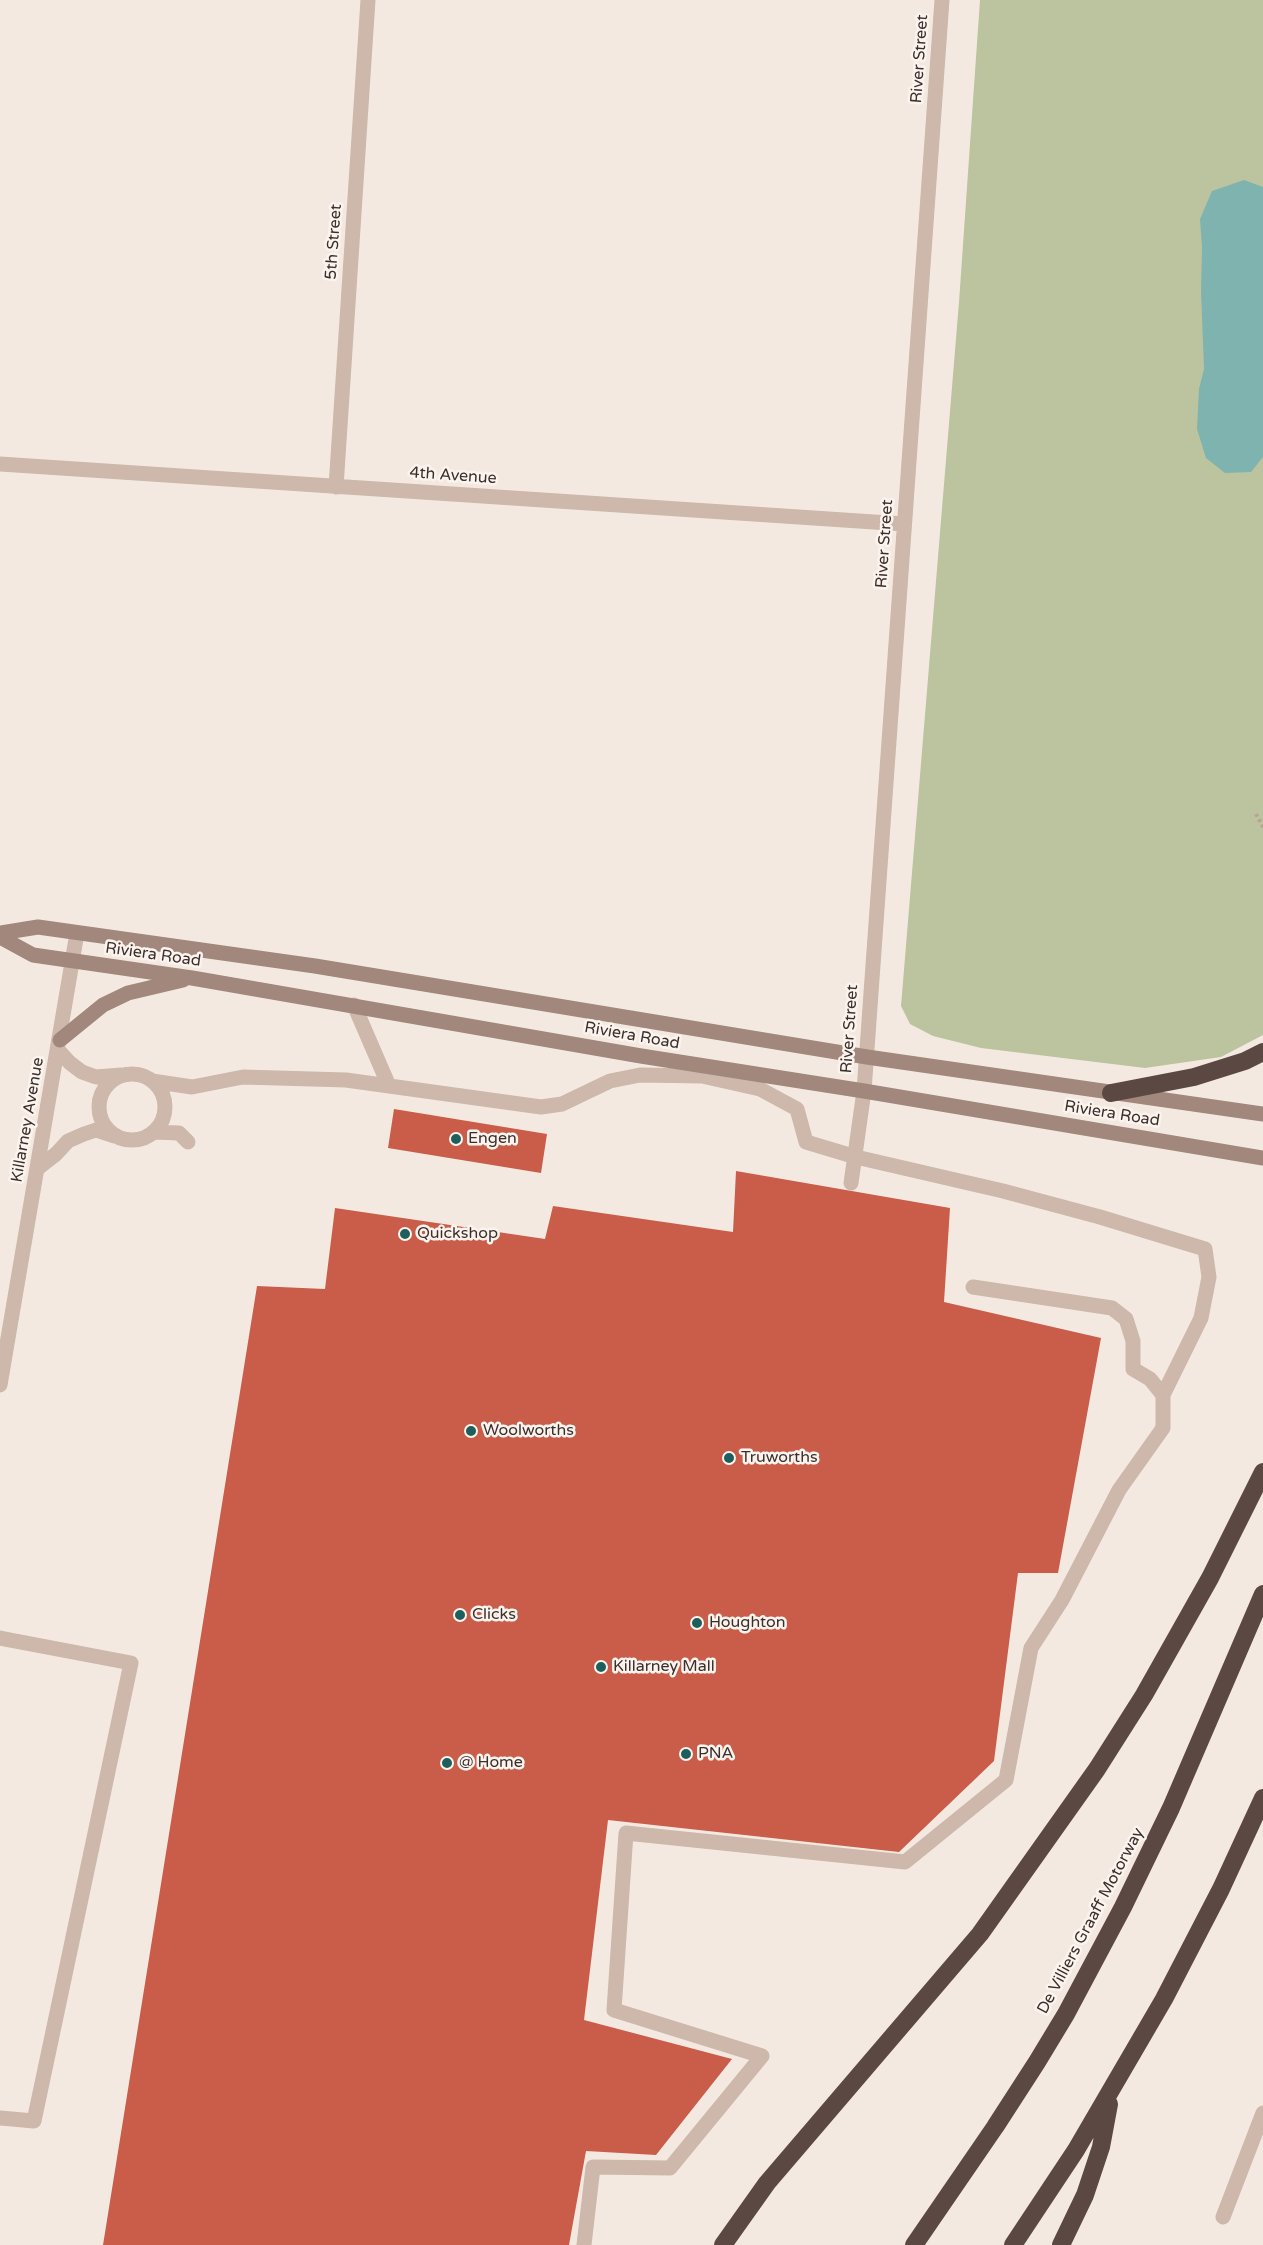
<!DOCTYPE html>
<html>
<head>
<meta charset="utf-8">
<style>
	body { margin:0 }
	canvas { display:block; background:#f4e9e1 }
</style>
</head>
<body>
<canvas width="1263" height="2245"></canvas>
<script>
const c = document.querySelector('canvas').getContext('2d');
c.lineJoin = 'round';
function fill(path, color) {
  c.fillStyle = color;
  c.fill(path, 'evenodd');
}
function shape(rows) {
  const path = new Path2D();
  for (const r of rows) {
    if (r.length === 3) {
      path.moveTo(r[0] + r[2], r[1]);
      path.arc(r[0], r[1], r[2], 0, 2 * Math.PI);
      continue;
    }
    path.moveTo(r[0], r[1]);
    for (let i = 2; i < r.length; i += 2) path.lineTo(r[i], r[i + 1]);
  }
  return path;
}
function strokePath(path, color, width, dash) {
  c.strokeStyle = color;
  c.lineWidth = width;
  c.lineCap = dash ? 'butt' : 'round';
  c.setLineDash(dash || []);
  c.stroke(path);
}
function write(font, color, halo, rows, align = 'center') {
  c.font = font + ' "Varela Round",sans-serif';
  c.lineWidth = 5;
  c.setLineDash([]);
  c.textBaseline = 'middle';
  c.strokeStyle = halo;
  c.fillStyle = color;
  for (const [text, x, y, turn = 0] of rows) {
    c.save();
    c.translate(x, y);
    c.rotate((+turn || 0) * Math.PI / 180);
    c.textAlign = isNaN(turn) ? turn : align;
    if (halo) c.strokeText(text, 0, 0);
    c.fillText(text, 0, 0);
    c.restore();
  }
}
fill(shape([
	[980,0,1263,0,1263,1035,1221,1057,1145,1068,981,1048,933,1036,910,1024,901,1006,959,302]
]), '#bbc49f');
fill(shape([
	[1244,180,1263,187,1263,457,1251,472,1225,473,1206,458,1197,429,1199,389,1204,369,1201,291,1202,247,1200,219,1212,191]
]), '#7eb3b0');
fill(shape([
	[394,1109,547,1134,541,1173,388,1148],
	[736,1171,950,1208,944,1302,1101,1338,1058,1573,1018,1573,994,1761,899,1852,608,1820,584,2020,732,2059,656,2155,586,2151,569,2245,103,2245,257,1286,325,1289,335,1208,545,1239,553,1206,733,1232]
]), '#ca5d49');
strokePath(shape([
	[1256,814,1263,827]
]), '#b9a295', 4, [3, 3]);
strokePath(shape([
	[354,1005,389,1086],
	[58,1050,70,1063,82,1072,96,1077,121,1075],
	[132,1107,33],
	[152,1081,192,1087,243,1077,346,1080,541,1107,562,1104,610,1081,640,1075,702,1076,760,1089,797,1109,806,1142,856,1157,1003,1191,1100,1217,1205,1249,1209,1277,1201,1318,1163,1395,1163,1428,1119,1490,1062,1600,1031,1648,1006,1780,905,1862,626,1833,614,2010,762,2056,670,2168,593,2167,584,2245],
	[154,1132,179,1133,188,1142],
	[38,1168,56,1154,68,1141,84,1134,96,1130,114,1136],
	[851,1183,864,1091],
	[973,1287,1112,1308,1126,1319,1133,1341,1133,1369,1150,1379,1163,1395],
	[0,1638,131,1663,34,2121,0,2118],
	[1223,2217,1263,2113]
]), '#cdb8ab', 15);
strokePath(shape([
	[0,464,904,524],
	[336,487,368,0],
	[864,1091,942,0],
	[0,1385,77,933]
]), '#cdb8ab', 15);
strokePath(shape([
	[0,933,38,927,315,966,867,1057,1263,1114],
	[0,937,33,955,192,978,641,1056,864,1091,1263,1158],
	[60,1040,103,1005,128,993,183,980]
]), '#a1877c', 15);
strokePath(shape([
	[1111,1093,1194,1077,1245,1061,1263,1052],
	[723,2245,767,2183,980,1934,1097,1769,1144,1695,1210,1578,1263,1472],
	[914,2245,995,2127,1037,2062,1066,2014,1123,1907,1171,1808,1263,1594],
	[1013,2245,1076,2150,1164,1999,1221,1889,1263,1798],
	[1061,2245,1085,2195,1101,2147,1109,2104]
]), '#5c4842', 18);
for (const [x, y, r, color] of [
	[456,1139,6,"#1e5f5e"],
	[405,1234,6,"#1e5f5e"],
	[471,1431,6,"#1e5f5e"],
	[729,1458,6,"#1e5f5e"],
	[460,1615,6,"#1e5f5e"],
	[697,1623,6,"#1e5f5e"],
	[601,1667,6,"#1e5f5e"],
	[686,1754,6,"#1e5f5e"],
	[447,1763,6,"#1e5f5e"]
]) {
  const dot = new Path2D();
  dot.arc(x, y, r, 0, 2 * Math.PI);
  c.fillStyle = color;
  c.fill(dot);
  strokePath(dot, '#fbf4ee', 2);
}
write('16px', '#3b2e2b', '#fbf4ee', [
	["River Street",920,59,-86],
	["5th Street",334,242,-86],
	["4th Avenue",453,476,4],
	["River Street",885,544,-86],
	["Riviera Road",153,955,8],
	["River Street",850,1029,-86],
	["Riviera Road",632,1036,10],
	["Riviera Road",1112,1114,9],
	["Killarney Avenue",28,1120,-80],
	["De Villiers Graaff Motorway",1091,1921,-62]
]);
write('16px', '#3b2e2b', '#fbf4ee', [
	["Engen",468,1139],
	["Quickshop",417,1234],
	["Woolworths",483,1431],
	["Truworths",741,1458],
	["Clicks",472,1615],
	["Houghton",709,1623],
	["Killarney Mall",613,1667],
	["PNA",698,1754],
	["@ Home",459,1763]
], 'left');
</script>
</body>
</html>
